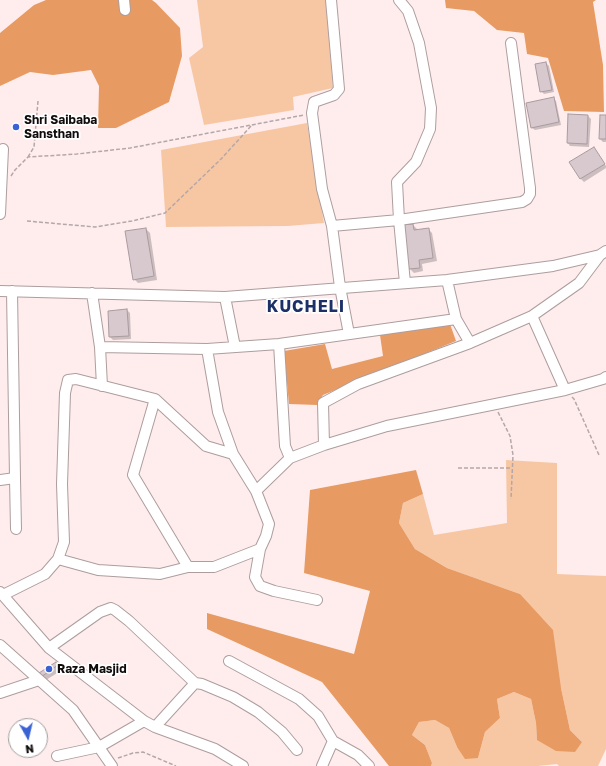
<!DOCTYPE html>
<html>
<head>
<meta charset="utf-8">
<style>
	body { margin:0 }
	#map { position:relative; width:606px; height:766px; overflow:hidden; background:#ffedee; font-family:"Golos Text",sans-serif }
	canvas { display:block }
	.north { position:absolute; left:8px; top:718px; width:40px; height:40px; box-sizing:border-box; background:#fff; border:1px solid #a09e9e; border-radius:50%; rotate:172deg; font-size:11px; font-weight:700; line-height:16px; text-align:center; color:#110c0c }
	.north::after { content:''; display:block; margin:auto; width:14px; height:18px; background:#3b62d3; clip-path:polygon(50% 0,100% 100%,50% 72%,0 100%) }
</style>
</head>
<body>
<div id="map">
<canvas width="606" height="766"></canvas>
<div class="north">N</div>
</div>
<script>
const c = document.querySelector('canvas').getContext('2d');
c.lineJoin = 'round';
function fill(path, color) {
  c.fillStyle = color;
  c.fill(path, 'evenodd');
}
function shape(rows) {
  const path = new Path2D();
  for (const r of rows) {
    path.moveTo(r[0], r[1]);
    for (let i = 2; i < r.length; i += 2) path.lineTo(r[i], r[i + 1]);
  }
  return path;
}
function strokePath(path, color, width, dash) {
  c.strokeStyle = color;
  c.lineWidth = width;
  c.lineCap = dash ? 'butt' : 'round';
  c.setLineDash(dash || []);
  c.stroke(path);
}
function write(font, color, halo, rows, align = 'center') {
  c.font = font + ' "Golos Text",sans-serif';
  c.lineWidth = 3.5;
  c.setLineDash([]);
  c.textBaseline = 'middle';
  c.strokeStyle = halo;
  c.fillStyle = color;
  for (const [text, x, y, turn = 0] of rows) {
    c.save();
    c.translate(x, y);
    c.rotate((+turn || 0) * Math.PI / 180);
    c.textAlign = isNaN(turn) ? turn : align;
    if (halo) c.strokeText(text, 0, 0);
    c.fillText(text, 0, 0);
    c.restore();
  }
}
fill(shape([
	[197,0,326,0,333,88,293,97,294,110,204,125,189,58,203,47],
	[307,123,324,223,288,226,166,227,161,150],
	[506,460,557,463,557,574,606,576,606,749,598,766,559,766,557,764,538,766,431,766,432,763,425,745,412,735,419,722,435,720,449,728,457,747,478,758,485,732,500,718,497,699,514,692,531,699,536,723,537,740,582,742,570,730,561,688,520,594,447,568,415,549,399,523,403,503,423,494,434,535,507,523]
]), '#f7c7a4');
fill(shape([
	[46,0,152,0,156,3,180,28,182,56,169,102,116,128,98,128,99,86,91,70,53,75,30,72,0,86,0,33,34,5],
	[445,0,596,0,593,2,603,65,604,112,564,111,548,58,527,54,524,33,497,30,474,11,446,8],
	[450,324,456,341,323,395,317,405,289,404,284,351,325,344,332,369,383,356,380,335],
	[416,470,423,494,403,503,399,523,415,549,447,568,520,594,553,630,561,688,570,730,582,742,575,752,556,751,537,740,536,723,531,699,514,692,497,699,500,718,485,732,478,758,465,759,457,747,449,728,435,720,419,722,412,735,425,745,432,763,431,766,389,766,322,682,207,629,207,613,354,654,370,591,304,573,310,490]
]), '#e79b62');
fill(shape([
	[546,63,549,66,554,92,544,94,541,91],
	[553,98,556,101,561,125,535,130,532,128],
	[588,116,591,119,589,147,570,146,568,143],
	[606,116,606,142,603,142,600,139],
	[596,151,606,166,606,168,584,182,581,179,571,163],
	[413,225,417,229,417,231,428,229,432,233,437,261,422,264,423,271,414,273,410,269],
	[146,229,150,233,157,280,138,283,134,279],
	[127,310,130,313,131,339,113,340,110,337,109,312],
	[56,663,62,670,46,680,42,676]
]), '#0003');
const building = shape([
	[546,62,552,90,540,92,535,64,546,62],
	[554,97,559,122,531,128,526,103,554,97],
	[568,114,588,115,587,144,567,143,568,114],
	[600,115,606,115,606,139,599,139,600,115],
	[594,147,605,164,580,179,569,162,594,147],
	[413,224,414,230,429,228,433,258,419,260,420,268,409,269,402,225,413,224],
	[146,228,154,276,133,280,125,231,146,228],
	[127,309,129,336,109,337,108,311,127,309],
	[56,662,58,665,41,677,39,673,56,662]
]);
fill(building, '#d8c9cf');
strokePath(building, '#a99ba0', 1);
const minor = shape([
	[124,0,125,10],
	[331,0,339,89,334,95,314,102,312,113,322,189,332,226,340,287,349,334],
	[399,0,408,11,419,43,431,108,430,129,416,162,397,182,399,220,405,283],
	[0,214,3,149],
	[332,226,399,220,522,202,527,199,530,194,530,188,511,43],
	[447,280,456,319,470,343],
	[0,291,225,297,447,280,553,266,600,255,606,251],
	[92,293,100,347,102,386],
	[225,297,235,347],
	[532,316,565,390],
	[279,344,285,446,290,458],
	[100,347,207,349,279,344,456,319],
	[207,349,218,412,233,454,256,491,269,524,266,536,260,549,255,577,260,586,274,591,317,600],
	[155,399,133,475,188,567],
	[324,445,323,403,358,384,470,343,532,316,579,283,600,255],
	[15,478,16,529],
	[0,480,15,478,12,291],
	[256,491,290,458,324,445,387,426,565,390,603,379,606,377],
	[58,559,98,570,160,574,188,567,214,567,260,549],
	[0,592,49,648,144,721,155,727,215,749,243,766],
	[3,595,45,574,58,559,64,542,62,484,65,393,68,380,76,379,155,399,206,446,233,454],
	[0,645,73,710,112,766],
	[49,648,100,612,111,608,115,610,129,621,195,683,202,684,233,697,258,712,282,732,297,750],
	[229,661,299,699,318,716,333,741,358,755,369,766],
	[0,693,39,680],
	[155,727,195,683],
	[57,756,99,747,144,721],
	[322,766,333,741]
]);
strokePath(minor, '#ad9d9e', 12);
strokePath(shape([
	[28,157,34,147,38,101],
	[11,176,15,170,28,157,77,154,130,148,304,115],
	[27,221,95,227,132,221,165,213,221,159,252,125],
	[572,397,574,399,599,455],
	[498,412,510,436,513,455,511,499],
	[458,468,512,468],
	[118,758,133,753,143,752,176,766]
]), '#b5a7a8', 1.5, [4, 2]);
strokePath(minor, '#fff', 10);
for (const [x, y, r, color] of [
	[16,127,4,"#3b62d3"],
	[49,669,4,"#3b62d3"]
]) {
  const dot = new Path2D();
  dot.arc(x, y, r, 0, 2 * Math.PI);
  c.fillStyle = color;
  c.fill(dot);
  strokePath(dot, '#fff', 1.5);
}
write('bold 12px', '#110c0c', '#fff', [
	["Shri Saibaba",24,120],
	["Sansthan",24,134],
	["Raza Masjid",57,669]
], 'left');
c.letterSpacing = '1px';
write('bold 16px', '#1c3067', '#fff', [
	["KUCHELI",306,307]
]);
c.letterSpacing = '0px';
</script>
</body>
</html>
